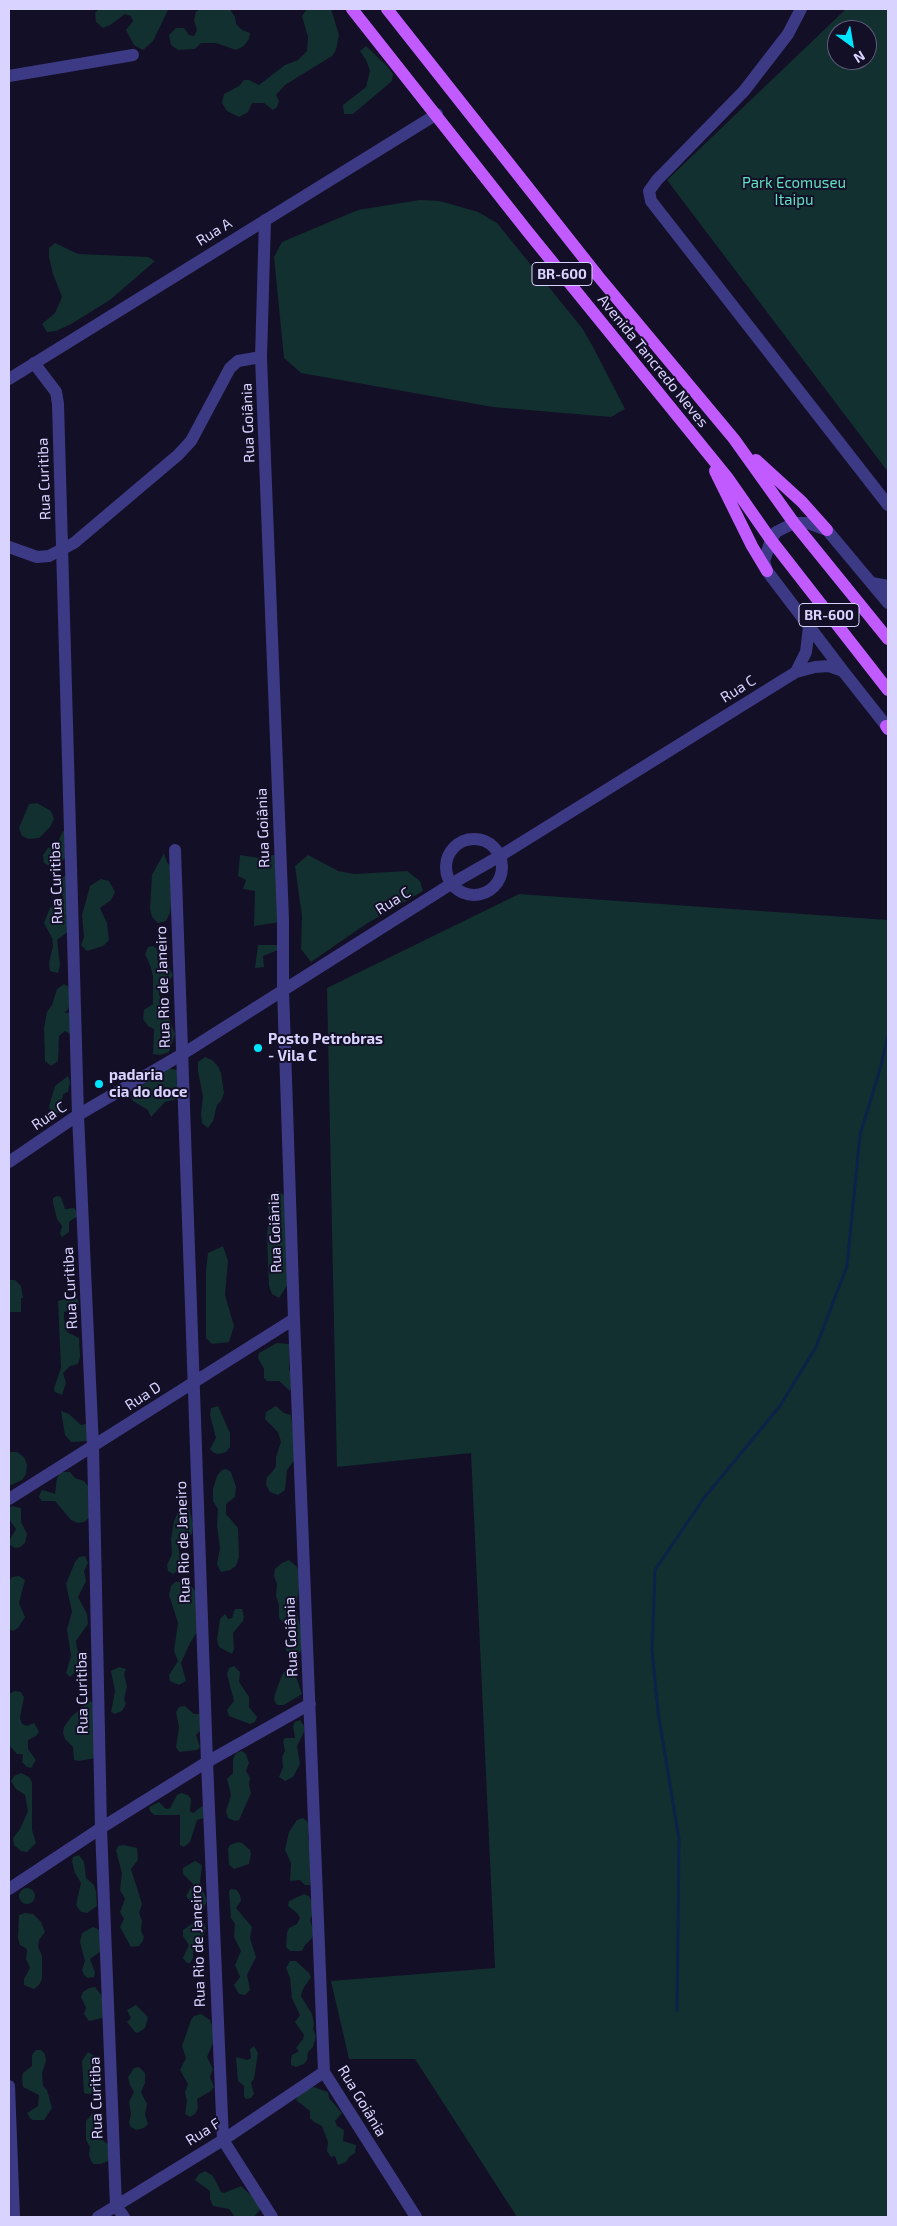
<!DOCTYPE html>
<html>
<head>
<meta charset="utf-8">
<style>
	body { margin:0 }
	#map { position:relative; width:897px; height:2226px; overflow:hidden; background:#130f26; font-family:"Exo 2",sans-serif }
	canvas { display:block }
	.frame { position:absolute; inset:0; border:10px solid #d9d4ff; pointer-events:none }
	.north { position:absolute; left:827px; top:20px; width:50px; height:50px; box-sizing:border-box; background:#130f26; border:1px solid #625e7d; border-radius:50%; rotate:148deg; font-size:14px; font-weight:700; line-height:20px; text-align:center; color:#d9d4ff }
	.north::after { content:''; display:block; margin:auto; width:18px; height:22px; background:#00e5ff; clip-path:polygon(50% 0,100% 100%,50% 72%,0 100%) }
</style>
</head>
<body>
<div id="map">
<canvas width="897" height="2226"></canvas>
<div class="frame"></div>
<div class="north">N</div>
</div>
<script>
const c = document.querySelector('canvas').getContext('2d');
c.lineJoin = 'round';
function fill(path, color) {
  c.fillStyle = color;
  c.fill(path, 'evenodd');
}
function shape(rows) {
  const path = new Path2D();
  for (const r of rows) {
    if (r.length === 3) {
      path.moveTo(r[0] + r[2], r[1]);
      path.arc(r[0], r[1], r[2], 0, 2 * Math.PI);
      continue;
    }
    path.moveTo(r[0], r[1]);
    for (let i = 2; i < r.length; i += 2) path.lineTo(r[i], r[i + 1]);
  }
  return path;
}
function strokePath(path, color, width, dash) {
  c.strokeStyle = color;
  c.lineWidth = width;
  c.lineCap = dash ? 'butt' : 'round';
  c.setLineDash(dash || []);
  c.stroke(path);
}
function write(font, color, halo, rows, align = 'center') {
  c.font = font + ' "Exo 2",sans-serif';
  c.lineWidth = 4;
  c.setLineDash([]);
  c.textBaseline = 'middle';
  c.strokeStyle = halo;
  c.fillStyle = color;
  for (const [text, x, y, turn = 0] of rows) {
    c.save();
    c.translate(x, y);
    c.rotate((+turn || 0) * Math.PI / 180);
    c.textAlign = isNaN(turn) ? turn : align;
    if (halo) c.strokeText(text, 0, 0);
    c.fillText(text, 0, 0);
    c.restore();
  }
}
fill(shape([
	[99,9,168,9,168,10,153,41,143,50,134,45,126,30,133,21,131,16,125,14,110,25,103,28,96,22,95,13],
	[200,9,230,9,235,17,236,24,242,30,250,33,249,39,244,46,236,50,216,43,201,43,195,49,178,50,171,45,169,35,176,28,184,28,189,35,194,36,197,30,194,20,196,12],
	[307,9,331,9,339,35,336,50,332,56,285,85,276,95,279,101,277,107,273,110,264,103,252,103,248,112,239,117,227,111,222,103,224,94,239,86,244,80,249,80,259,85,285,65,298,60,307,51,308,37,302,16],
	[846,9,888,9,888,472,667,180],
	[837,30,867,30,867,60,837,60],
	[366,46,387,66,393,74,392,81,353,114,344,114,343,105,366,87,370,71,366,60,360,51],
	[420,200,440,201,478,212,497,223,582,328,592,345,625,409,611,417,493,407,301,373,284,358,274,257,282,242,358,210],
	[55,243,78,254,148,257,155,261,110,300,71,324,56,331,47,332,42,324,55,313,62,297,53,274,49,257,49,248],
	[37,803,51,811,54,819,50,827,39,838,29,839,22,836,19,828,29,804],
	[63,831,68,833,65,859,59,861,52,867,44,863,43,855,48,848,56,846],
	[164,853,167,862,172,868,172,897,170,913,166,921,158,923,152,917,150,909,152,875],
	[279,854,280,922,254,926,255,891,243,889,246,880,238,876,240,855,259,858],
	[308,855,338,871,354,874,407,871,420,881,423,891,366,924,311,962,301,949,302,916,295,866],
	[64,876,70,877,70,930,57,940,60,965,58,973,50,971,49,963,53,946,52,938,44,923,50,908,58,904,63,897,60,881],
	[101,879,109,881,115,892,111,900,100,908,107,923,109,940,103,946,87,951,81,945,84,937,82,915,90,886],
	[519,894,888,920,888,2217,517,2217,415,2059,349,2059,331,1981,495,1968,471,1453,337,1467,327,988],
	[258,945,281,945,278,950,263,956,264,967,255,968],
	[153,946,156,948,158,952,157,960,169,968,173,975,169,982,159,986,159,995,166,1009,175,1034,169,1052,160,1055,153,1054,154,1029,148,1026,143,1019,144,1010,153,1004,153,976,150,965,145,954,148,947],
	[64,984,71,988,74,1004,64,1013,72,1012,70,1034,65,1031,59,1036,58,1061,51,1066,45,1061,44,1028,47,1012,52,1005,57,989],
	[205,1057,212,1060,218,1066,221,1073,224,1093,221,1101,217,1105,213,1121,208,1128,202,1123,201,1114,203,1097,198,1071,198,1062],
	[168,1068,177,1070,179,1102,177,1099,165,1102,151,1117,148,1110,133,1101,131,1096,132,1092],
	[68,1076,70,1082,68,1092,63,1094,61,1111,51,1118,49,1106,55,1086],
	[278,1191,285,1196,287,1257,288,1284,279,1298,272,1294,269,1286,267,1237,269,1211,267,1203,270,1194],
	[57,1196,61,1197,65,1209,74,1208,79,1215,69,1222,69,1232,62,1237,60,1234,62,1226,57,1219,53,1203,53,1198],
	[223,1246,228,1261,225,1295,234,1326,229,1342,212,1344,206,1338,206,1270,208,1253],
	[9,1280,15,1280,21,1286,23,1298,21,1298,21,1312,9,1312],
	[72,1297,78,1299,79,1305,75,1309,64,1312,64,1318,67,1332,79,1338,80,1357,78,1364,70,1366,63,1373,66,1383,62,1395,55,1392,54,1388,61,1368,58,1301],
	[277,1343,290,1344,289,1369,294,1378,290,1391,279,1381,267,1381,264,1378,264,1369,258,1358,259,1353],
	[218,1406,230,1433,230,1447,226,1452,218,1454,214,1453,210,1449,216,1438,210,1415,211,1408],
	[276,1406,284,1413,291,1415,296,1458,287,1470,285,1490,278,1495,270,1492,266,1485,267,1477,273,1471,276,1466,276,1457,281,1442,278,1432,265,1419,266,1412],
	[61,1411,69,1414,81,1425,90,1423,87,1441,71,1442,65,1435],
	[9,1452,17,1452,24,1457,27,1465,26,1474,22,1480,9,1486],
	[226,1469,231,1472,236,1487,235,1497,226,1504,226,1514,238,1528,239,1557,236,1566,230,1570,221,1572,217,1564,220,1548,217,1526,218,1509,213,1501,213,1489,217,1476,222,1470],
	[60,1472,70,1472,75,1478,84,1481,90,1489,89,1518,84,1522,78,1523,71,1520,55,1501,42,1501,39,1497,41,1491,43,1490,55,1494,57,1478],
	[12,1506,21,1508,21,1522,27,1534,25,1543,20,1547,15,1548,10,1545,9,1541,16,1529,9,1519,9,1508],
	[184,1506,189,1508,193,1524,192,1534,177,1541,181,1561,179,1570,173,1574,168,1571,167,1565,172,1554,171,1539,174,1521,179,1510],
	[85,1556,88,1563,84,1571,86,1581,78,1597,87,1614,88,1624,76,1641,77,1649,81,1656,88,1661,70,1677,66,1673,71,1656,67,1629,72,1612,66,1584,75,1562,79,1557],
	[289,1560,296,1566,301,1574,296,1609,302,1634,301,1652,294,1654,286,1651,285,1644,289,1636,287,1627,279,1618,279,1605,276,1596,277,1584,274,1576,275,1569,282,1563],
	[19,1576,25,1580,19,1603,25,1617,18,1628,13,1631,9,1629,9,1581,12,1577],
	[175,1582,187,1582,194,1589,200,1604,199,1629,190,1643,181,1663,186,1681,179,1685,170,1681,169,1675,178,1661,174,1651,178,1623,169,1595,171,1586],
	[235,1609,242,1609,244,1617,243,1621,233,1633,234,1649,232,1654,219,1647,217,1640,220,1619,225,1614,228,1619,232,1618],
	[234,1666,240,1672,239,1682,249,1697,249,1707,257,1717,255,1722,250,1724,229,1716,227,1710,234,1701,227,1674,229,1668],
	[119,1667,126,1669,124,1674,127,1687,124,1699,126,1704,122,1711,115,1714,111,1712,115,1691,111,1671],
	[286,1670,294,1671,302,1694,284,1705,277,1705,274,1700,275,1694,282,1675],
	[15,1691,21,1692,24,1697,20,1718,22,1724,27,1726,34,1723,39,1732,36,1736,28,1740,28,1749,36,1760,31,1768,27,1767,22,1762,23,1754,17,1754,9,1745,9,1694],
	[90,1701,96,1704,96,1758,79,1761,74,1760,73,1747,65,1739,63,1733,64,1727,71,1717],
	[185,1706,194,1714,201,1714,203,1728,196,1735,200,1747,197,1750,179,1752,176,1747,179,1727,176,1712,179,1707],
	[300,1720,304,1726,304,1732,297,1746,300,1764,293,1777,285,1781,279,1777,283,1767,282,1757,285,1751,283,1741,285,1738,295,1738,293,1726,295,1722],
	[242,1751,246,1754,249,1763,246,1771,250,1778,249,1785,251,1793,239,1820,235,1821,228,1818,226,1811,231,1795,227,1779,233,1773,233,1759,236,1753],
	[21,1773,29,1777,32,1782,32,1830,36,1843,27,1852,21,1851,14,1845,13,1838,20,1829,28,1811,25,1795,16,1789,11,1781,14,1776],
	[181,1793,188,1795,191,1799,190,1811,193,1813,205,1804,208,1817,197,1820,190,1842,184,1847,180,1845,180,1815,154,1815,150,1811,149,1807,159,1802,166,1809,170,1808,177,1795],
	[303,1818,307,1821,309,1827,308,1837,315,1876,310,1885,305,1885,300,1880,290,1881,291,1863,285,1850,289,1832,297,1820],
	[238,1842,242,1843,250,1850,251,1854,249,1864,234,1869,229,1865,228,1849,230,1845],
	[124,1845,137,1848,138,1860,131,1869,142,1904,139,1913,142,1921,141,1931,144,1937,143,1941,139,1946,131,1947,120,1927,124,1919,120,1912,125,1899,120,1890,122,1873,116,1851,118,1846],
	[79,1855,84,1862,86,1878,94,1885,96,1892,97,1906,87,1913,81,1912,76,1905,81,1883,75,1873,72,1861,73,1857],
	[195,1861,202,1865,200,1882,207,1901,201,1914,206,1928,203,1938,193,1945,193,1958,190,1963,187,1963,183,1958,189,1945,183,1936,183,1930,193,1923,196,1916,194,1906,186,1896,193,1884,183,1874,183,1868],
	[27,1896,8],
	[231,1889,237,1890,240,1895,241,1901,236,1908,252,1927,250,1938,256,1957,247,1975,250,1990,245,1995,239,1994,234,1985,240,1977,235,1965,241,1951,234,1937,235,1924,231,1918,229,1891],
	[304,1894,309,1896,315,1907,310,1920,314,1932,312,1938,305,1945,302,1951,290,1951,286,1947,287,1933,289,1928,297,1924,300,1918,297,1913,288,1906,289,1901],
	[25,1913,33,1914,41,1922,45,1932,39,1940,38,1947,42,1956,42,1979,39,1985,34,1989,24,1985,24,1979,30,1968,26,1959,27,1949,20,1945,18,1938,19,1915],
	[93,1927,98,1929,101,1934,100,1952,90,1959,95,1972,94,1977,88,1978,84,1975,82,1970,85,1961,80,1942,82,1933],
	[290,1961,296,1961,309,1973,311,1977,303,1989,301,1996,312,2014,314,2024,313,2029,316,2036,313,2047,308,2052,307,2060,304,2064,296,2067,291,2065,291,2059,292,2055,299,2051,296,2048,303,2039,304,2035,295,2022,300,2015,292,1998,290,1978,286,1968],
	[95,1987,102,1996,104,2013,102,2018,89,2021,84,2014,86,2008,81,1997,83,1992,89,1988],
	[136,2005,148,2017,145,2028,138,2033,135,2032,127,2022,131,2018,127,2010],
	[201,2014,210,2020,213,2028,213,2043,207,2057,213,2069,210,2077,214,2087,211,2091,197,2099,198,2108,195,2114,190,2117,185,2114,187,2101,185,2092,188,2084,180,2070,186,2058,182,2046,191,2020,194,2016],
	[254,2046,258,2053,254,2079,251,2083,254,2094,251,2098,246,2099,244,2096,244,2086,238,2081,236,2057,247,2060,251,2058,250,2049],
	[36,2050,41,2050,45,2054,46,2061,42,2073,43,2086,47,2090,52,2108,44,2120,33,2120,30,2118,27,2113,38,2106,39,2095,23,2087,22,2078,23,2073,32,2066,32,2055],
	[88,2052,94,2056,94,2075,99,2087,97,2092,88,2094,84,2093,82,2061],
	[139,2067,145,2073,145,2083,141,2092,147,2104,145,2114,148,2124,144,2128,136,2130,131,2127,129,2123,131,2114,129,2102,134,2092,130,2085,128,2077,134,2068],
	[314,2087,328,2092,329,2098,342,2113,335,2121,337,2126,344,2130,343,2141,356,2145,355,2153,349,2157,346,2162,338,2165,335,2156,331,2157,327,2151,328,2142,322,2126,314,2122,310,2118,310,2111,296,2100,303,2088],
	[93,2113,100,2116,98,2130,101,2139,110,2146,112,2154,108,2161,101,2164,94,2164,91,2161,89,2155,90,2147,86,2140,86,2121],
	[205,2171,213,2176,221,2192,224,2193,241,2186,263,2206,254,2217,235,2217,229,2209,213,2206,210,2199,210,2191,195,2180,199,2174]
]), '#12302f');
strokePath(shape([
	[677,2011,679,1839,658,1712,652,1650,655,1570,704,1498,780,1406,816,1347,847,1266,860,1135,880,1069,888,1036]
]), '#0c2248', 3);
strokePath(shape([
	[801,9,788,34,744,91,657,180,649,191,651,201,888,505],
	[9,76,133,55],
	[265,220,261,357,283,919,283,989,294,1319,324,2072,416,2217],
	[34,363,56,392,58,404,78,1115,93,1447,101,1828,116,2206,124,2217],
	[9,379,437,114],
	[9,547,37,557,49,556,74,543,178,455,191,441,230,368,238,361,261,357],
	[872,583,888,586],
	[474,867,28],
	[175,850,207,1762,223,2140,272,2217],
	[9,1499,294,1319],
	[9,1889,101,1828,207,1762,310,1704],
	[9,2086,14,2217],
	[98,2217,223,2140,324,2072]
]), '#3d3a85', 12);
strokePath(shape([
	[888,603,827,530,808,523,794,523,776,532,771,540,764,561,767,571,843,671,888,728],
	[796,672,806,652,809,627],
	[9,1162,78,1115,181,1055,451,884,500,856,796,672,815,667,829,666,843,671]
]), '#3d3a85', 12);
strokePath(shape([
	[352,9,528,232,727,477,771,540,888,690],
	[387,9,598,276,734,439,794,523,888,639],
	[756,460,802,502,827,530],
	[715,471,752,546,767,571],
	[886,726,888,729]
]), '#c25bff', 12);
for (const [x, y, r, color] of [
	[258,1048,5,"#00e5ff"],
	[99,1084,5,"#00e5ff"]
]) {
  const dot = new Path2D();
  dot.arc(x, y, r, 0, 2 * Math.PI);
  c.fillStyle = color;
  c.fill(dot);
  strokePath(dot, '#130f26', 2);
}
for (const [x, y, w] of [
	[562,274,60],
	[829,615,60]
]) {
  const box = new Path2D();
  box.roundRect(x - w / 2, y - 11.5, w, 23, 4);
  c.fillStyle = '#130f26';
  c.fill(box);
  strokePath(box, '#d9d4ff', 1);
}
write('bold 14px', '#d9d4ff', null, [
	["BR-600",562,274],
	["BR-600",829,615]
]);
write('15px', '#5fe0c0', '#130f26', [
	["Park Ecomuseu",794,183],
	["Itaipu",794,200]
]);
write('15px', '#d9d4ff', '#130f26', [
	["Rua A",214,232,-32],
	["Avenida Tancredo Neves",653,361,51],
	["Rua Goiânia",248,423,-92],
	["Rua Curitiba",44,479,-92],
	["Rua C",738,689,-32],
	["Rua Goiânia",263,828,-92],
	["Rua Curitiba",56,883,-92],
	["Rua C",393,901,-32],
	["Rua Rio de Janeiro",163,987,-92],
	["Rua C",49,1116,-34],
	["Rua Goiânia",275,1233,-92],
	["Rua Curitiba",70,1288,-93],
	["Rua D",143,1396,-33],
	["Rua Rio de Janeiro",183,1542,-92],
	["Rua Goiânia",291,1637,-92],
	["Rua Curitiba",82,1693,-91],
	["Rua Rio de Janeiro",198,1946,-92],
	["Rua Curitiba",96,2098,-92],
	["Rua Goiânia",362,2101,59],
	["Rua F",203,2132,-32]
]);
write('bold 15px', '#d9d4ff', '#130f26', [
	["Posto Petrobras",268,1039],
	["- Vila C",268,1056],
	["padaria",109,1075],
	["cia do doce",109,1092]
], 'left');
</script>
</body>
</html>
